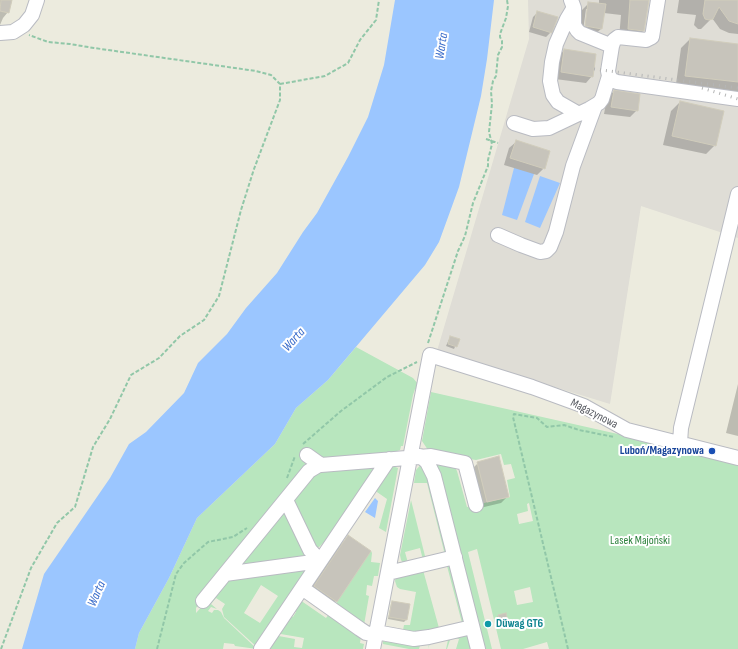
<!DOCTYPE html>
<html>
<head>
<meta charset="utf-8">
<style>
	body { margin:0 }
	canvas { display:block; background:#ecebde }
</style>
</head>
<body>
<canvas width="738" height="649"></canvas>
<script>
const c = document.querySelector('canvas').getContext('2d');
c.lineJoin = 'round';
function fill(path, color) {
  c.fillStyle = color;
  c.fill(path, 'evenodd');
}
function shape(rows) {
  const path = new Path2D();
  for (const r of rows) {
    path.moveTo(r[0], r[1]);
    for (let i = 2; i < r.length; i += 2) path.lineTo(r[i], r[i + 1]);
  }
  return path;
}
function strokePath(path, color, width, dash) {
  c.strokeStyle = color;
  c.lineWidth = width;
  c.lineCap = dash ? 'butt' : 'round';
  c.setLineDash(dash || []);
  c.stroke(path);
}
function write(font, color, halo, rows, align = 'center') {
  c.font = font + ' "Sofia Sans Condensed",sans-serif';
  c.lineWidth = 4;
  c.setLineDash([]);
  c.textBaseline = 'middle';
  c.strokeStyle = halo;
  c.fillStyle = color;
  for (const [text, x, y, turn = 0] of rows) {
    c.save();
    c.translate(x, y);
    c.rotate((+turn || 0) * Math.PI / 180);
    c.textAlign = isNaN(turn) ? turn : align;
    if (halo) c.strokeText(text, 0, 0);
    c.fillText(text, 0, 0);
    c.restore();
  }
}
fill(shape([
	[528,0,738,0,738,238,641,206,610,404,437,351,529,39]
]), '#dfddd6');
fill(shape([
	[356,347,413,378,418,384,419,390,415,389,413,395,403,446,401,446,400,450,397,451,396,453,313,464,240,550,196,608,196,613,230,576,306,570,259,649,224,617,222,609,225,604,216,598,211,604,217,609,211,607,208,611,212,613,214,610,218,610,221,612,224,618,257,649,235,646,234,644,224,643,223,649,135,649,139,633,169,578,197,518,275,444,296,408,328,380],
	[261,585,278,596,260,623,244,613],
	[431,392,738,461,738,649,549,649,547,642,523,649,501,649,477,549,468,552,492,649,486,649,485,646,483,646,429,460,454,466,457,471,467,507,510,497,507,480,515,478,511,464,504,465,501,454,476,460,433,453,428,450,422,441],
	[529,503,533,521,519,524,517,514,528,511,527,504],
	[530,587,533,602,517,605,514,591],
	[384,461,328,544,324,542,319,547,314,547,289,498,312,473],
	[424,461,451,553,443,554,444,551,427,483,414,483,416,470],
	[389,465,398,468,386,532,379,528,387,499,374,490],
	[411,500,426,560,423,560,420,548,405,552,408,563,404,564,401,560,400,555],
	[283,508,308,554,304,561,229,571],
	[371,551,372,553,371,562,380,563,378,576,374,576,372,586,367,585,366,595,369,596,364,625,335,605],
	[454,562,467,624,402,635,404,625,410,625,416,592,400,589,397,587,395,581,396,576,423,570,439,628,462,623,447,566],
	[300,600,326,618,329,614,361,636,360,643,364,644,363,649,264,649,273,635,295,639,294,647,302,648,304,638,275,633,287,614,293,617,296,612,291,608],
	[467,632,476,649,456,649,459,639,451,637,447,649,446,649,448,640,440,638,439,642,431,640,428,649,429,644,421,642,419,649,409,649,383,644,383,641,387,642,387,640]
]), '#b8e6be');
fill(shape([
	[395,0,494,0,487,59,481,96,459,187,439,242,425,265,328,380,296,408,275,444,197,518,169,578,139,633,135,649,22,649,44,574,110,478,129,444,146,432,184,393,198,363,227,334,246,308,277,273,303,232,317,213,348,157,368,117,384,65],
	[514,168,534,174,517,220,502,215],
	[540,176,560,183,540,228,525,222],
	[375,498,378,501,375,518,365,512]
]), '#9bc6ff');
fill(shape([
	[0,0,11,0,8,12,3,18,0,25],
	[599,0,648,0,643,31,635,40,619,38,621,15,604,13,601,29,594,35,579,32,582,10,589,3,599,4],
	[586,9,588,9,585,31,583,31],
	[679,0,738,0,738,34,729,33,720,29,712,18,701,29,698,29,694,25,696,15,677,13],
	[538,12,551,32,546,37,529,32,533,17],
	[690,39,738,45,738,92,676,84,681,48],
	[564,50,592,76,586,83,555,79,558,57],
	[614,91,637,110,630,117,604,114,607,98],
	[680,102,715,145,706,154,663,145,671,111],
	[516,142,544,168,537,175,504,165,509,148],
	[450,337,458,340,454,349,446,346],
	[738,384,738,436,726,433],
	[478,463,508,496,501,503,480,508,471,470],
	[348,537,370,552,336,601,327,610,305,595,339,546],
	[392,602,408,605,406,620,404,622,388,619,391,604],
	[498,616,507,621,505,623,498,625,497,618]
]), '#0003');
const building = shape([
	[1,0,12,0,9,13,0,11,1,0],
	[630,0,649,0,644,31,628,29,630,0],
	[705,0,738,0,738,24,729,21,719,7,713,19,709,20,705,19,703,14,705,0],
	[588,2,606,4,602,29,585,26,588,2],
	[537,11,558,17,552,33,533,27,537,11],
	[690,38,738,44,738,82,685,76,690,38],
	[564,49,596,54,593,77,561,72,564,49],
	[614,90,640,94,638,111,611,107,614,90],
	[680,101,724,111,716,146,672,136,680,101],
	[516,140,550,151,545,169,510,158,516,140],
	[450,336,460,339,457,347,448,344,450,336],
	[499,456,509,497,487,502,477,462,499,456],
	[348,535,371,551,337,602,314,586,348,535],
	[392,601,410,604,407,620,389,617,392,601],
	[506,613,508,622,500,624,498,615,506,613]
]);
fill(building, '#c7c4bb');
strokePath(building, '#d1cdbc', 1);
const minor = shape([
	[571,0,574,8,574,25,577,30,580,33,612,46,608,71,609,76,612,80,617,82,738,99],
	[573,9,567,19,556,44,552,62,550,81,553,95,558,102,579,114],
	[0,33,13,32,24,25,32,15,37,0],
	[612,46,614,40,618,37,646,40,652,37,658,0],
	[514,123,533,129,549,128,589,109,599,103,602,99,609,76],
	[498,235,521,245,540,252,546,251,550,247,556,232,573,166,595,106],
	[680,443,681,428,738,194],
	[307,455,321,465,431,456,465,463,476,505],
	[420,456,427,462,434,476,478,649],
	[286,500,310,550,320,561],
	[388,573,455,557],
	[225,574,320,561],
	[302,588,360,629,366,633,376,635],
	[203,601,309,471,319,465],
	[376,632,414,639,429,637,472,627],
	[261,649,389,459],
	[373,649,430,355,532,387,584,406,627,430,738,458]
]);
strokePath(minor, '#b9bbc2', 16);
strokePath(shape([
	[280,84,325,76,348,63,360,40,376,20,379,0],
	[486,139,498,143],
	[428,343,458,251,465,236,473,203,488,166,488,160,492,144,489,132,492,104,491,91,493,81,496,76,498,55,502,47,502,41,500,37,500,34,506,18,508,6,507,0],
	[303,444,341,411,387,377,417,362],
	[287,478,295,456],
	[1,649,31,568,57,523,75,507,93,447,110,419,131,375,159,358,180,336,204,320,219,296,241,210,254,169,280,100,280,84,271,75,256,71,94,48,70,44,48,42,29,35],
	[157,649,176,574,184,563,208,542,233,537,247,528],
	[568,649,513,417,514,414,537,418,547,427,564,425,579,430,614,437]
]), '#91c7a8', 2, [4, 2]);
strokePath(minor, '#fff', 14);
strokePath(shape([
	[594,69,738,88],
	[702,88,738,99]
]), '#b4b5b5', 3, [1, 5]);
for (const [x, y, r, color] of [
	[712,451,4,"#1a4fb4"],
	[488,624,4,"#0f9aa8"]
]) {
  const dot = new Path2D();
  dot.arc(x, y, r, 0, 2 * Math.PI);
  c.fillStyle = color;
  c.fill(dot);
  strokePath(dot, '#fff', 1.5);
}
write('12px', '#575a61', '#fff', [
	["Magazynowa",594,414,27]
]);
write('bold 12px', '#164399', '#fff', [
	["Luboń/Magazynowa",704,451]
], 'right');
write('12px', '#2e823e', '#fff', [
	["Lasek Majoński",640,541]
]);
write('bold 12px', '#0d838f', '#fff', [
	["Düwag GT6",496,624]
], 'left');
write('italic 13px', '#376ac9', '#fff', [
	["Warta",442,46,-81],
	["Warta",294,340,-48],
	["Warta",97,594,-66]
]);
</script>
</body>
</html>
